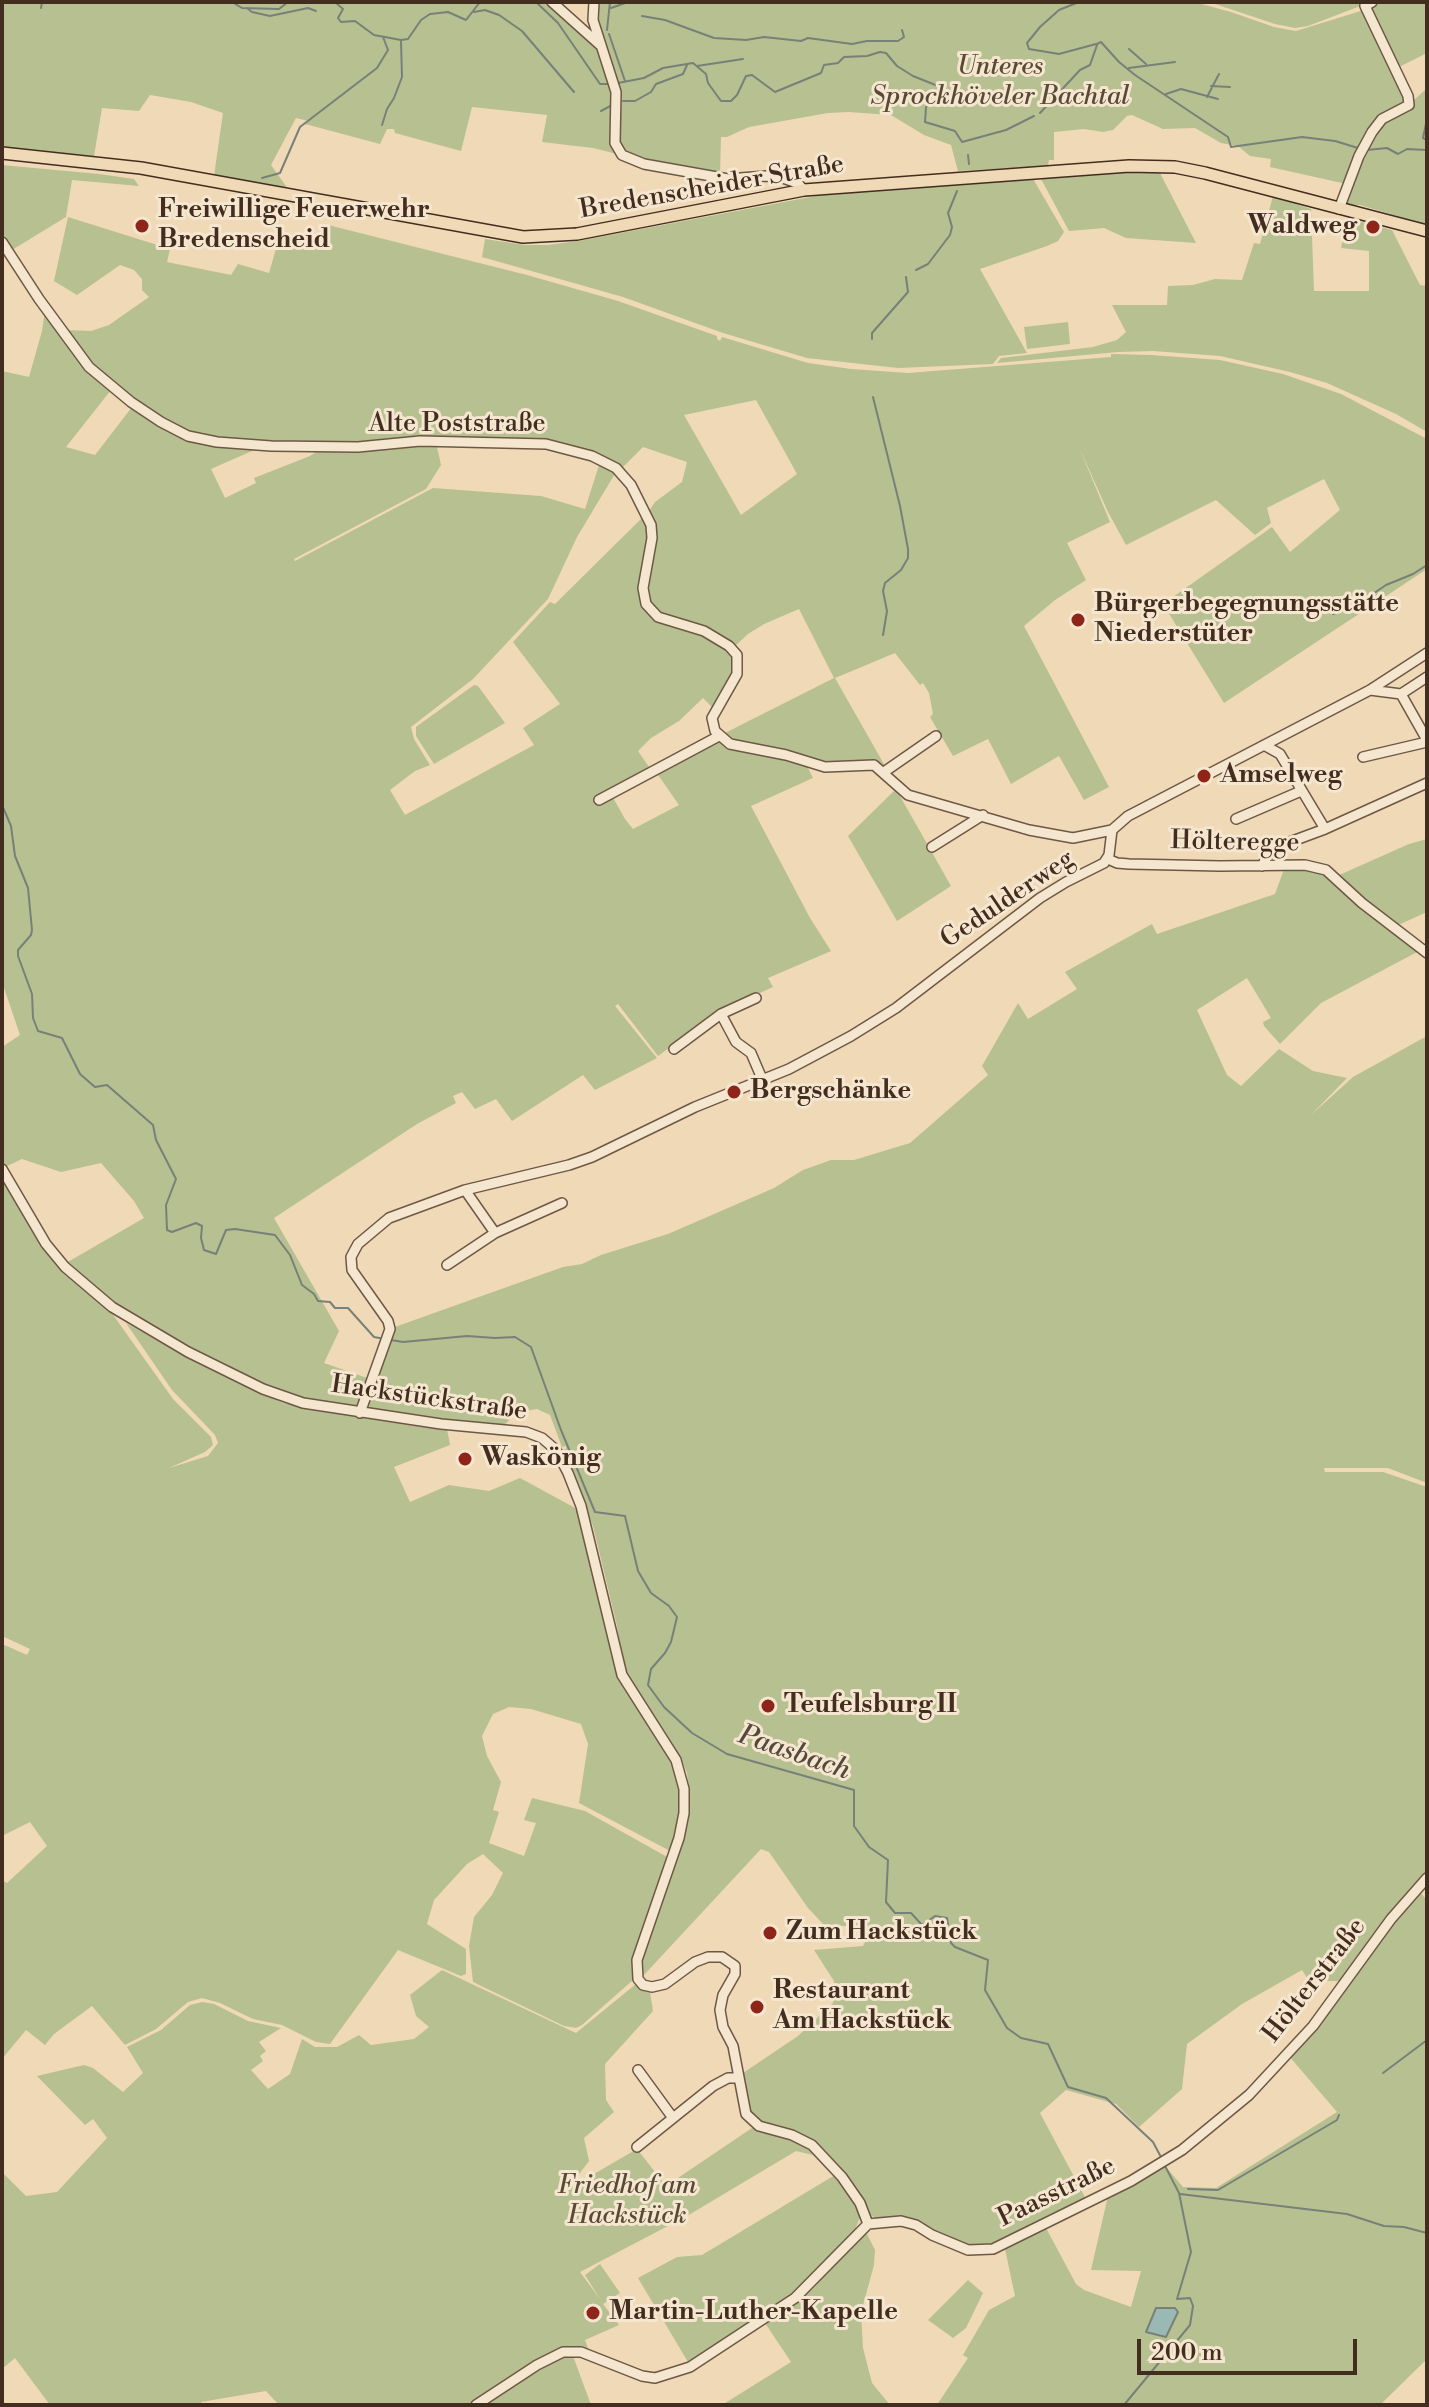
<!DOCTYPE html>
<html>
<head>
<meta charset="utf-8">
<style>
	body { margin:0 }
	#map { position:relative; width:1429px; height:2407px; overflow:hidden; background:#f0d9b6; font-family:"Libre Bodoni",serif }
	canvas { display:block }
	.frame { position:absolute; inset:0; border:4px solid #422d1f; pointer-events:none }
	.scale { position:absolute; left:1137px; top:2339px; width:220px; height:36px; box-sizing:border-box; border:4px solid #422d1f; border-top:0; padding-left:10px; font-size:24px; line-height:28px; white-space:nowrap; color:#422d1f; -webkit-text-stroke:6px #f5e6d0; paint-order:stroke }
</style>
</head>
<body>
<div id="map">
<canvas width="1429" height="2407"></canvas>
<div class="frame"></div>
<div class="scale">200 m</div>
</div>
<script>
const c = document.querySelector('canvas').getContext('2d');
c.lineJoin = 'round';
function fill(path, color) {
  c.fillStyle = color;
  c.fill(path, 'evenodd');
}
function shape(rows) {
  const path = new Path2D();
  for (const r of rows) {
    path.moveTo(r[0], r[1]);
    for (let i = 2; i < r.length; i += 2) path.lineTo(r[i], r[i + 1]);
  }
  return path;
}
function strokePath(path, color, width, dash) {
  c.strokeStyle = color;
  c.lineWidth = width;
  c.lineCap = dash ? 'butt' : 'round';
  c.setLineDash(dash || []);
  c.stroke(path);
}
function write(font, color, halo, rows, align = 'center') {
  c.font = font + ' "Libre Bodoni",serif';
  c.lineWidth = 6;
  c.setLineDash([]);
  c.textBaseline = 'middle';
  c.strokeStyle = halo;
  c.fillStyle = color;
  for (const [text, x, y, turn = 0] of rows) {
    c.save();
    c.translate(x, y);
    c.rotate((+turn || 0) * Math.PI / 180);
    c.textAlign = isNaN(turn) ? turn : align;
    if (halo) c.strokeText(text, 0, 0);
    c.fillText(text, 0, 0);
    c.restore();
  }
}
fill(shape([
	[2,2,551,2,599,50,592,6,589,2,1125,2,1130,4,1194,2,1231,12,1274,27,1296,31,1364,10,1413,101,1427,88,1427,225,1360,205,1345,205,1351,185,1270,167,1271,159,1250,156,1238,146,1221,143,1195,128,1163,129,1132,115,1127,116,1113,130,1103,132,1084,129,1054,132,1054,160,1049,160,1048,166,958,171,951,145,924,135,891,115,848,112,828,113,749,127,727,137,721,137,720,175,656,163,641,157,637,159,593,148,542,142,547,115,472,107,461,151,395,133,394,129,387,129,380,144,309,125,305,124,308,121,296,118,271,165,288,189,214,176,223,113,191,102,150,95,139,111,102,108,94,156,2,147],
	[1209,2,1361,2,1363,5,1308,26,1295,28,1275,24],
	[1373,2,1427,2,1427,53,1397,68,1367,6],
	[2,165,99,174,134,179,139,186,72,180,66,217,12,250,2,237],
	[1159,171,1196,243,1126,238,1104,228,1069,231,1040,177],
	[1032,177,1064,232,1058,241,1047,246,980,269,1027,353,999,356,993,364,898,368,807,358,723,333,623,297,482,257,485,239,525,245,548,245,578,241,821,195],
	[1273,196,1311,209,1314,291,1369,291,1369,251,1341,248,1347,218,1392,230,1420,285,1427,286,1427,432,1396,414,1327,383,1290,372,1220,356,1153,351,1118,352,997,363,1001,358,1093,347,1117,340,1126,332,1112,305,1167,305,1168,286,1193,285,1215,279,1242,280,1254,243,1260,244],
	[68,217,170,249,167,262,231,275,238,264,269,273,280,235,322,245,328,225,527,275,618,301,717,336,717,339,720,341,722,337,808,363,851,369,908,373,1111,357,1111,354,1151,355,1220,360,1283,374,1341,394,1427,439,1427,569,1224,703,1163,604,1272,527,1290,552,1340,510,1324,479,1267,508,1271,523,1255,535,1216,500,1126,545,1108,512,1079,447,1110,522,1067,543,1086,580,1055,600,1024,626,1109,787,1084,800,1059,756,1011,784,988,739,953,756,930,717,933,714,929,693,923,683,920,685,895,653,835,678,885,766,874,761,824,763,733,742,723,734,834,678,799,609,764,624,748,634,734,647,666,617,653,609,646,594,649,511,655,502,682,482,687,462,643,447,622,468,560,444,369,445,231,441,179,429,95,370,67,330,91,331,109,325,149,297,142,290,142,279,134,270,120,265,77,295,54,281],
	[756,400,797,474,741,515,684,415],
	[45,310,111,390,66,447,95,455,132,407,177,435,261,447,211,469,225,498,256,483,254,478,310,456,324,447,430,444,437,447,441,465,426,489,294,559,295,561,433,488,541,496,585,509,600,462,616,472,577,537,548,599,473,679,411,727,414,739,430,765,415,771,390,790,405,815,534,745,523,728,560,704,513,642,550,602,555,604,645,515,649,525,645,607,728,646,737,667,713,708,703,698,679,721,651,738,638,751,651,770,612,796,625,819,633,829,679,805,656,772,716,739,732,749,806,764,813,778,751,806,810,918,831,951,768,978,773,987,720,1011,658,1056,618,1004,615,1006,657,1058,595,1090,583,1075,512,1121,496,1099,475,1109,462,1092,453,1096,456,1103,417,1124,274,1218,339,1331,324,1363,370,1379,359,1409,286,1394,190,1348,106,1299,66,1263,144,1218,134,1201,101,1163,61,1172,22,1159,5,1167,2,1162,2,1047,20,1035,2,982,2,371,29,377,42,331],
	[1068,322,1070,344,1027,349,1024,327],
	[474,685,478,686,505,723,434,764,416,736,416,727],
	[896,789,951,886,897,921,848,836],
	[1427,839,1427,912,1396,926,1364,902,1337,876,1409,844],
	[1305,868,1326,874,1419,951,1321,1003,1280,1044,1264,1026,1263,1022,1271,1018,1247,978,1197,1010,1227,1075,1241,1086,1279,1049,1313,1071,1347,1078,1311,1115,1353,1077,1427,1036,1427,1483,1388,1468,1324,1468,1325,1472,1383,1472,1427,1487,1427,1874,1388,1917,1340,1981,1309,1981,1302,1970,1242,2004,1187,2044,1182,2089,1139,2127,1116,2104,1066,2090,1040,2113,1086,2199,992,2246,969,2247,903,2217,876,2218,870,2215,847,2177,817,2144,800,2134,760,2123,748,2110,743,2073,798,2036,833,2003,834,1981,814,1950,863,1946,869,1934,864,1926,825,1926,808,1908,769,1852,761,1849,643,1976,642,1958,680,1849,687,1821,690,1796,687,1773,681,1758,631,1683,623,1664,617,1626,593,1526,561,1451,566,1449,566,1446,562,1447,550,1415,537,1409,515,1413,503,1427,441,1422,378,1412,369,1408,367,1402,392,1328,563,1267,582,1264,601,1255,668,1234,774,1188,803,1170,831,1160,854,1160,910,1143,988,1075,982,1066,1018,1003,1028,1019,1077,989,1065,972,1152,924,1157,934,1275,894,1284,869],
	[2,1175,80,1286,111,1312,173,1399,211,1437,213,1445,205,1452,169,1468,208,1456,218,1443,215,1435,172,1390,126,1323,185,1356,283,1403,447,1429,450,1445,394,1467,410,1502,449,1485,489,1491,520,1478,577,1509,617,1668,629,1695,675,1763,682,1800,672,1852,579,1803,588,1744,581,1724,531,1709,509,1707,493,1714,482,1736,487,1756,501,1782,493,1810,499,1812,489,1843,524,1856,536,1823,524,1820,532,1798,585,1811,669,1858,633,1964,633,1980,582,2025,576,2028,564,2026,473,1982,469,1946,474,1917,492,1895,503,1873,483,1854,467,1864,434,1900,427,1924,466,1949,466,1974,461,1976,398,1950,330,2044,316,2042,282,2025,253,2019,220,2003,202,1998,188,2002,156,2029,125,2045,92,2006,54,2034,45,2045,26,2030,2,2059,2,1880,7,1883,47,1846,30,1822,2,1836,2,1644,27,1655,30,1649,2,1636],
	[1419,1891,1427,1900,1427,2359,1380,2405,937,2405,968,2358,963,2355,989,2310,1015,2296,1005,2249,1046,2228,1076,2284,1084,2290,1131,2307,1141,2271,1091,2270,1108,2196,1165,2166,1183,2187,1216,2188,1337,2112,1289,2056],
	[442,1970,576,2033,636,1984,650,1992,653,2011,605,2064,606,2100,614,2112,584,2138,589,2161,568,2189,637,2149,666,2186,752,2128,802,2143,831,2169,826,2168,813,2155,796,2151,687,2216,580,2272,600,2299,585,2275,600,2264,620,2293,603,2304,619,2325,585,2340,589,2351,566,2347,549,2353,470,2405,279,2405,266,2391,201,2402,203,2405,50,2405,15,2358,2,2369,2,2172,26,2196,57,2192,107,2138,93,2119,85,2125,37,2076,84,2065,93,2068,123,2092,143,2073,127,2047,161,2030,190,2005,202,2002,214,2004,248,2021,281,2028,259,2042,266,2051,260,2056,263,2061,251,2070,268,2089,290,2074,302,2039,315,2047,337,2047,359,2035,371,2045,414,2039,429,2027,416,2016,410,1995],
	[835,2175,853,2201,860,2217,855,2230,823,2266,790,2297,688,2362,638,2278,677,2257,702,2255],
	[861,2234,867,2234,875,2250,874,2265,861,2313,863,2348,872,2383,890,2405,722,2405,791,2362,765,2323,813,2289],
	[968,2280,983,2293,966,2328,953,2338,928,2320],
	[565,2355,573,2356,591,2405,482,2405]
]), '#b7c090');
const water = shape([
	[1156,2308,1175,2308,1178,2312,1166,2337,1146,2332,1156,2308]
]);
fill(water, '#9bb9b4');
strokePath(water, '#778178', 2);
strokePath(shape([
	[232,2,242,8,279,9,288,2],
	[335,2,343,9,338,18,341,22,355,21,374,35,401,40,408,39,421,20,430,14,448,12,466,20,480,2],
	[536,2,558,23,600,84,609,84],
	[1079,2,1059,10,1040,27,1027,43,1029,49,1059,54,1096,44],
	[41,8,42,2],
	[247,8,252,12,270,16,308,8,316,11],
	[611,8,628,2],
	[474,12,485,10,499,15,522,31,574,92],
	[642,16,665,20,714,38,746,40,764,37,801,41,808,38,852,44,867,41,898,41,904,37,902,30],
	[607,30,610,2],
	[609,34,625,81],
	[1097,44,1101,42,1119,62,1135,75,1228,137,1231,147,1302,137,1335,141,1358,148],
	[1129,49,1146,64],
	[697,66,743,59],
	[1129,68,1175,62],
	[618,83,644,78,663,68,693,63,706,74,708,83,721,101,731,101,737,95,746,76,752,75,775,92,821,73,824,65,838,63,844,57,867,56,880,52,886,53,897,66,913,76,938,86,940,92,938,97,926,107,925,122,955,131,962,142,1006,130,1034,116],
	[1211,86,1230,87],
	[1166,94,1181,89,1218,99],
	[1207,97,1219,74],
	[623,101,635,101,651,92,656,84,683,74,687,65],
	[601,111,614,104],
	[1040,113,1080,70,1090,65,1097,45],
	[1427,119,1423,138,1427,140],
	[382,125,387,109,394,98,402,77,401,41],
	[1367,150,1387,148,1398,154,1407,149,1427,150],
	[968,155,969,164],
	[262,178,280,173,300,127,377,68,388,50,383,37],
	[916,270,928,264,950,235,952,227,948,213,957,191],
	[872,339,872,333,908,292,906,277],
	[873,397,900,506,908,549,908,558,901,570,885,583,883,591,887,611,883,635],
	[1333,614,1355,606,1386,585,1413,574,1427,565],
	[2,805,11,826,15,856,28,888,32,930,31,935,18,950,18,956,32,994,33,1018,38,1031,62,1038,80,1074,95,1087,107,1085,153,1125,156,1140,176,1179,166,1205,167,1230,172,1232,196,1223,202,1226,201,1238,204,1250,216,1254,226,1230,235,1229,275,1235,290,1255,302,1285,314,1294,318,1301,330,1302,335,1308,348,1308,374,1337,385,1339],
	[391,1340,403,1342,467,1336,495,1338,515,1337,531,1347,561,1430,595,1512,625,1516,638,1571,651,1593,669,1606,677,1617,671,1642,665,1653,651,1669,648,1685,664,1707,692,1733,727,1754,854,1790,854,1826,869,1847,888,1860,886,1902,895,1913,911,1913,922,1925,935,1916,947,1918,951,1943,955,1947,988,1960,985,1990,1007,2028,1021,2038,1048,2044,1068,2087,1106,2098,1153,2142,1162,2159],
	[1383,2073,1427,2040],
	[1188,2189,1218,2190,1337,2120,1339,2115],
	[1180,2194,1347,2214,1384,2226,1404,2227,1427,2233],
	[1124,2405,1190,2325,1193,2306,1190,2298,1177,2299,1191,2252,1179,2193,1164,2164]
]), '#778178', 2);
const minor = shape([
	[552,2,600,45],
	[594,2,593,20,616,92,615,143,622,155,644,164,728,179,766,176,783,178,797,183,804,190],
	[1339,209,1359,156,1372,132,1382,119,1409,105,1408,96,1365,6,1372,2],
	[2,242,39,299,89,367,131,402,161,422,188,436,217,442,271,446,358,447,420,441,546,444,592,456,616,468,631,485,651,525,652,538,643,588,646,604,658,617,704,631,729,646,737,655,737,674,712,718,715,731,730,744,786,755,825,767,874,765,908,795,1029,830,1073,838,1112,830],
	[1370,690,1401,694,1427,740],
	[1401,694,1427,677],
	[1264,745,1280,754,1325,829],
	[1363,757,1427,742],
	[884,772,936,736],
	[599,800,719,736],
	[1236,819,1301,791],
	[932,847,983,815],
	[1108,859,1117,863,1129,864,1220,866,1305,865,1326,870,1362,903,1427,953],
	[1262,866,1271,849,1325,829,1427,783],
	[721,1014,736,1042,751,1053,763,1081],
	[674,1049,721,1014,756,998],
	[2,1169,46,1244,65,1267,112,1307,188,1352,263,1389,303,1403,441,1424,526,1432,542,1438,556,1450,568,1473,581,1506,622,1675,676,1760,684,1789,684,1813,679,1838,637,1960,638,1979,643,1985,652,1987,665,1984,695,1962,708,1957,722,1957,735,1966,735,1974,723,1995,720,2010,723,2027,733,2046,746,2114,759,2126,792,2135,812,2145,842,2177,860,2203,868,2224],
	[465,1190,495,1233],
	[447,1265,495,1233,562,1203],
	[360,1413,390,1329,388,1321,352,1270,351,1257,358,1244,389,1218,465,1190,569,1165,592,1157,695,1107,789,1069,851,1036,896,1008,1040,898,1066,882,1104,863,1109,855,1112,830,1128,816,1370,690,1427,653],
	[638,2070,673,2118],
	[637,2147,713,2086,728,2078,739,2078],
	[476,2405,537,2365,563,2352,581,2352,642,2376,655,2378,690,2367,795,2298,868,2224,901,2221,916,2225,932,2235,968,2250,993,2249,1131,2181,1182,2150,1249,2095,1313,2026,1391,1919,1427,1878]
]);
const major = shape([
	[2,153,141,168,523,237,577,234,804,190,1129,166,1175,167,1205,173,1427,231]
]);
strokePath(minor, '#6e5845', 12);
strokePath(major, '#422d1f', 14);
strokePath(minor, '#f5e6d0', 9);
strokePath(major, '#f0d9b6', 11);
for (const [x, y, r, color] of [
	[142,226,8,"#8f2418"],
	[1373,227,8,"#8f2418"],
	[1078,620,8,"#8f2418"],
	[1204,776,8,"#8f2418"],
	[734,1092,8,"#8f2418"],
	[465,1459,8,"#8f2418"],
	[768,1706,8,"#8f2418"],
	[770,1933,8,"#8f2418"],
	[757,2007,8,"#8f2418"],
	[593,2313,8,"#8f2418"]
]) {
  const dot = new Path2D();
  dot.arc(x, y, r, 0, 2 * Math.PI);
  c.fillStyle = color;
  c.fill(dot);
  strokePath(dot, '#f5e6d0', 3);
}
write('italic 26px', '#594a36', '#f5e6d0', [
	["Unteres",1000,68],
	["Sprockhöveler Bachtal",1000,98],
	["Friedhof am",627,2187],
	["Hackstück",627,2217]
]);
write('26px', '#422d1f', '#f5e6d0', [
	["Bredenscheider Straße",712,188,-10],
	["Alte Poststraße",457,425],
	["Hölteregge",1235,843,1],
	["Gedulderweg",1008,900,-34],
	["Hackstückstraße",429,1399,8],
	["Hölterstraße",1315,1981,-52],
	["Paasstraße",1057,2193,-26]
]);
write('bold 26px', '#422d1f', '#f5e6d0', [
	["Freiwillige Feuerwehr",158,211],
	["Bredenscheid",158,241],
	["Waldweg",1357,227,"right"],
	["Bürgerbegegnungsstätte",1094,605],
	["Niederstüter",1094,635],
	["Amselweg",1220,776],
	["Bergschänke",750,1092],
	["Waskönig",481,1459],
	["Teufelsburg II",784,1706],
	["Zum Hackstück",786,1933],
	["Restaurant",773,1992],
	["Am Hackstück",773,2022],
	["Martin-Luther-Kapelle",609,2313]
], 'left');
write('italic 28px', '#54493d', '#f5e6d0', [
	["Paasbach",794,1754,19]
]);
</script>
</body>
</html>
